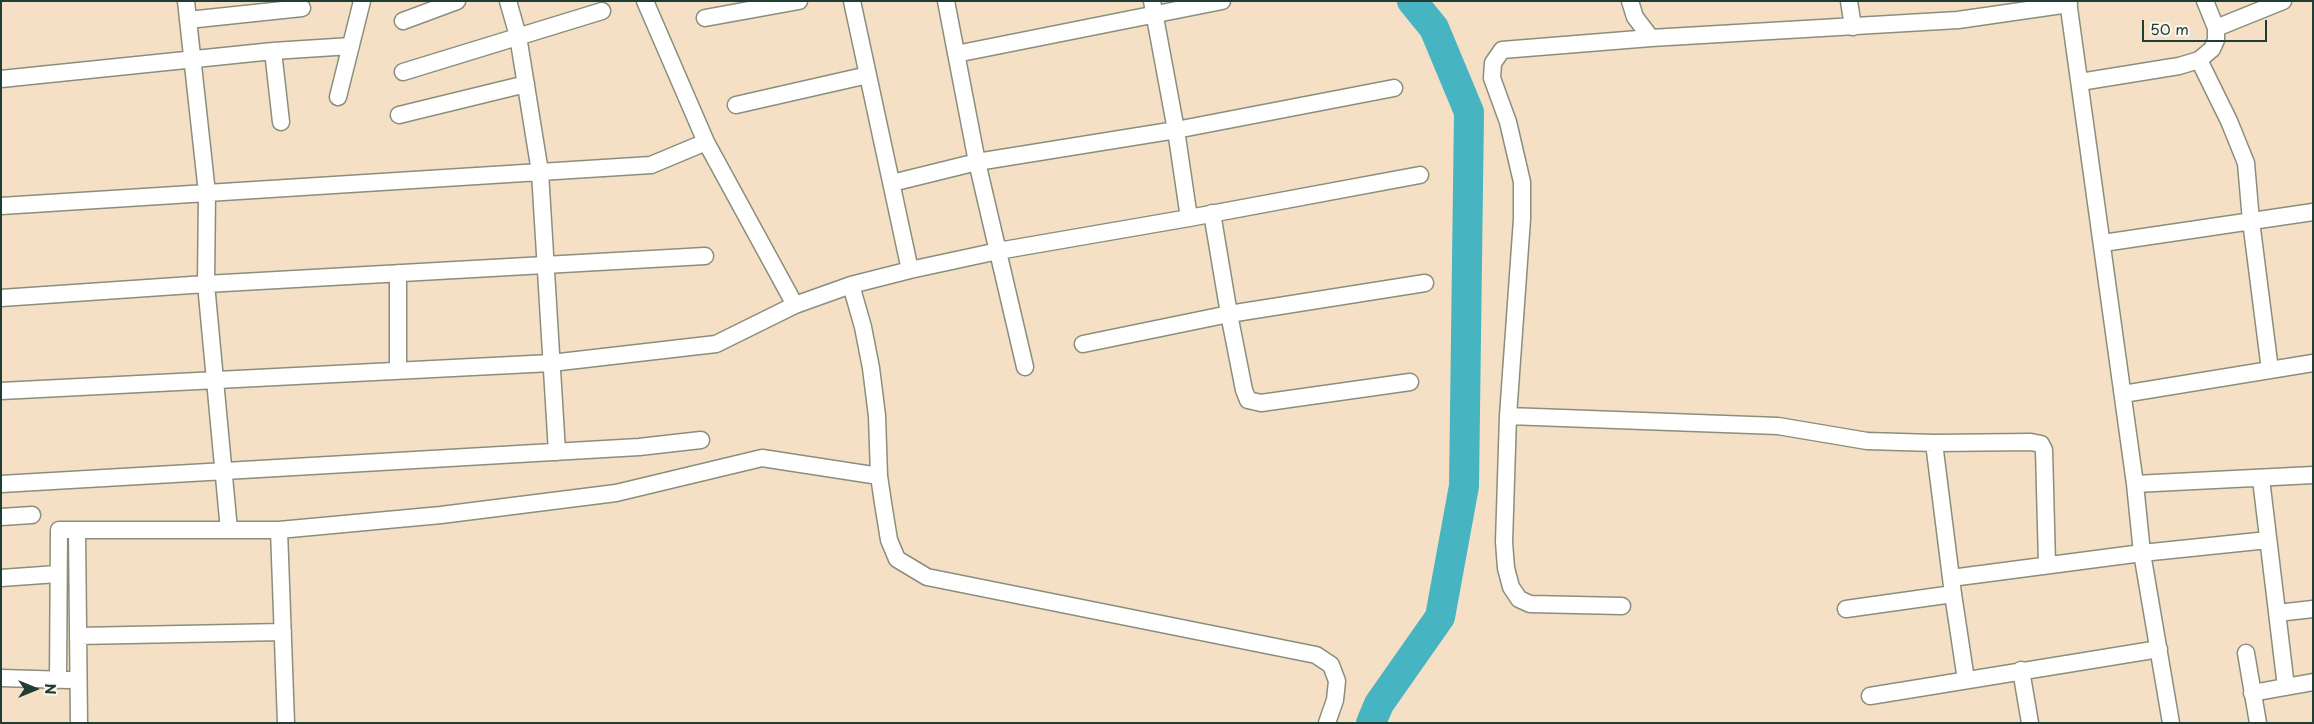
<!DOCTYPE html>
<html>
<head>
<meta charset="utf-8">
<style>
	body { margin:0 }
	#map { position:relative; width:2314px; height:724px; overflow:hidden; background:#f5e0c5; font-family:"Playpen Sans",sans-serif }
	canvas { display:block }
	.frame { position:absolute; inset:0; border:2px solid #1f3d34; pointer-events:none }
	.north { position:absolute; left:10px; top:664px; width:50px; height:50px; -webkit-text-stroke:4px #fbf7ec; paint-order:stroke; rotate:90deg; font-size:14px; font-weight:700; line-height:20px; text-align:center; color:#1f3d34 }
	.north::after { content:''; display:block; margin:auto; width:18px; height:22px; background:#1f3d34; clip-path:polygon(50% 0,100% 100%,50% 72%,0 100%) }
	.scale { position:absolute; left:2142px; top:20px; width:125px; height:22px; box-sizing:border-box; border:2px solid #1f3d34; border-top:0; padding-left:6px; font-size:15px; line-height:18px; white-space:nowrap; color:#1f3d34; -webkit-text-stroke:4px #fbf7ec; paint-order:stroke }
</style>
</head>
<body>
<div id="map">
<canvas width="2314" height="724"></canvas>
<div class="frame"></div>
<div class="north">N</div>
<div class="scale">50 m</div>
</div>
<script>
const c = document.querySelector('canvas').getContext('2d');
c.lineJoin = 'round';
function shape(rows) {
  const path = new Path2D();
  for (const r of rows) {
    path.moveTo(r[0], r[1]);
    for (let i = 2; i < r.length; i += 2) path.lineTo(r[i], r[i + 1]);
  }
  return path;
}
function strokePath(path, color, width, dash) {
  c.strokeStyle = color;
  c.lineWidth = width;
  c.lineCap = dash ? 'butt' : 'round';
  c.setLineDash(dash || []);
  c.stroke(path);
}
strokePath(shape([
	[1371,723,1379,704,1440,617,1464,486,1469,112,1434,28,1412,1]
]), '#46b4c1', 30);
const street = shape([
	[186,1,207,193,206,284,229,530],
	[508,1,518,36,540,172,557,452],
	[645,1,706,142,795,305],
	[852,1,910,270],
	[946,1,977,162,1025,367],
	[1152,1,1176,130,1189,218],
	[1630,1,1635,17,1651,38],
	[1849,1,1853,27],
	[2068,1,2135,484,2142,553,2171,723],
	[705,18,799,1],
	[188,20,302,8],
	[403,21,457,1],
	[2216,28,2283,1],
	[273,51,281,122],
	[956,54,1222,1],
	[2199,60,2229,121,2246,163,2251,221,2270,370],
	[403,72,602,11],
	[1,79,273,51,351,46],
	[2080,82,2179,66,2199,60,2212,49,2216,40,2216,28,2205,1],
	[338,97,362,1],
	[736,105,868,75],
	[399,115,526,84],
	[892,183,977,162,1176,130,1394,88],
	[1,206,651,165,706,142],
	[1212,213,1229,314,1244,390,1248,400,1261,403,1410,382],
	[2103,243,2313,212],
	[398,273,398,370],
	[851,285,863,327,871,368,877,416,879,476,883,503,889,540,897,559,927,577,1316,655,1331,665,1337,681,1335,700,1327,723],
	[1,298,206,284,705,256],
	[1083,344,1229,314,1425,283],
	[1,391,551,363,716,344,795,305,851,285,910,270,998,251,1189,218,1420,175],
	[2123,394,2313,363],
	[1508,416,1778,426,1867,441,1934,443,2031,442,2041,444,2044,450,2047,564],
	[1934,443,1953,594,1966,680],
	[2261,479,2286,687],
	[1,484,639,447,701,440],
	[2135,484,2313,475],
	[1,517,32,515],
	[77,530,79,723],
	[279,530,286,723],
	[1,578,57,574],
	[1951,578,2142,553,2268,540],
	[1622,606,1530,604,1519,599,1511,587,1506,568,1504,542,1508,416,1522,219,1522,182,1508,122,1492,78,1493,63,1502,50,1651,38,1958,20,2069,4],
	[1846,609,1953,594],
	[2277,613,2313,609],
	[78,636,283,632],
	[2246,653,2258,723],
	[2021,670,2030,723],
	[1,678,69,680],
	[58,680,59,530,279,530,441,515,616,493,762,458,879,476],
	[2252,693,2313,682],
	[1870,696,2159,649]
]);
strokePath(street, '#8a8e7c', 19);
strokePath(street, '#fff', 16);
</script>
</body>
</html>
